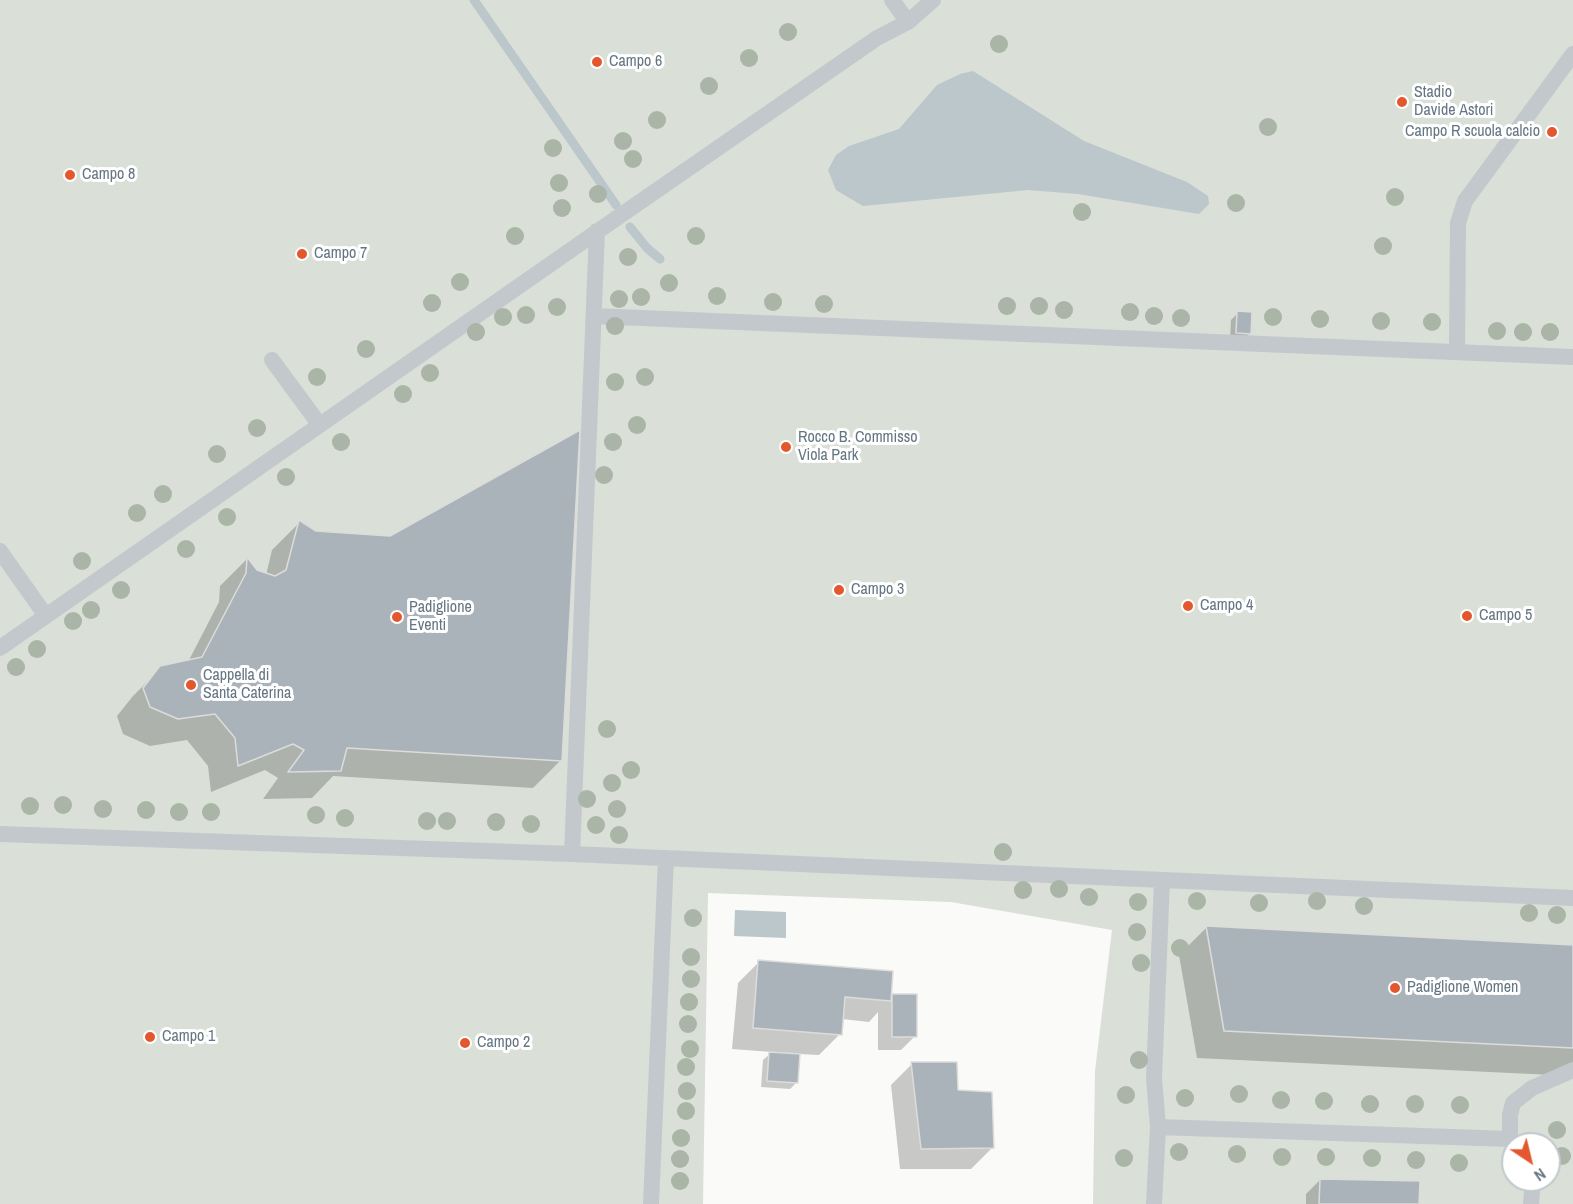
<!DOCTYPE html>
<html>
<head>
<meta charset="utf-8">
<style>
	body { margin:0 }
	#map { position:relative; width:1573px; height:1204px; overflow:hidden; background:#fafaf8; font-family:"Archivo Narrow",sans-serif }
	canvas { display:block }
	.north { position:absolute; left:1501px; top:1132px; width:60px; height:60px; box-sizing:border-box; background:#fff; border:2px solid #c1c8cd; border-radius:50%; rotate:145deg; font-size:16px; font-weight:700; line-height:24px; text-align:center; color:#657683 }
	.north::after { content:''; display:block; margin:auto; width:21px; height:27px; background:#e4572e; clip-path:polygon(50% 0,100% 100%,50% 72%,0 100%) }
</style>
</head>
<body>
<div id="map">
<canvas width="1573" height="1204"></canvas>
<div class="north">N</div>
</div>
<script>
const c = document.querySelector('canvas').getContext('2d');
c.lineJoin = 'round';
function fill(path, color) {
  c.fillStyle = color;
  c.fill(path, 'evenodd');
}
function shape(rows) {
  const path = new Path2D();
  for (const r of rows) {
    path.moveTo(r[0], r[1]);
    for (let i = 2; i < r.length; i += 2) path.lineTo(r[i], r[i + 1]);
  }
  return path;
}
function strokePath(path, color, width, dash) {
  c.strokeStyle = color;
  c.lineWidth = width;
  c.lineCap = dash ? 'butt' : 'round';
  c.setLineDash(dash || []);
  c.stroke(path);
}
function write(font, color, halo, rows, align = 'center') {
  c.font = font + ' "Archivo Narrow",sans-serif';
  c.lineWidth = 6;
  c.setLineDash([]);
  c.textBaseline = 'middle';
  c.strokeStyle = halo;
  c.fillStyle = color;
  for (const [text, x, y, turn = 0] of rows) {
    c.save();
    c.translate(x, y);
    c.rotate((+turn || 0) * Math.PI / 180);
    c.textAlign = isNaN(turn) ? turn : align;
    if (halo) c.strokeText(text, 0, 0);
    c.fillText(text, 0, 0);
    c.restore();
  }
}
fill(shape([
	[0,0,1573,0,1573,1204,1093,1204,1095,1071,1112,930,951,902,708,893,703,1204,0,1204],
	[1513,1144,1549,1144,1549,1180,1513,1180]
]), '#dadfd7');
fill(shape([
	[973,71,1084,141,1187,182,1208,196,1209,204,1199,214,1078,194,1028,190,863,206,836,190,828,170,836,155,849,146,899,129,937,85,960,74],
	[735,910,786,912,786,938,734,936]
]), '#bbc7cb');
fill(shape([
	[1238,313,1250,333,1243,340,1230,339,1231,320],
	[300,522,561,760,533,788,333,776,312,798,263,799,278,778,265,770,211,792,208,766,187,740,150,746,123,734,117,716,133,696,161,668,188,662,219,602,220,586,247,559,257,572,266,575,272,550],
	[1206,928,1573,947,1573,1076,1197,1058,1179,955],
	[759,962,890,995,915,996,915,1036,901,1050,878,1050,878,1012,869,1022,842,1019,840,1034,819,1055,799,1054,797,1082,790,1089,761,1087,763,1060,772,1052,732,1049,738,983],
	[912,1064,956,1092,992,1148,971,1169,900,1169,891,1085],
	[1320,1180,1418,1204,1306,1204,1306,1194]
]), '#0003');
strokePath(shape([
	[474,0,616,205],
	[630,227,647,248,660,259]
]), '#bbc7cb', 9);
const building = shape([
	[1237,311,1252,312,1251,334,1236,333,1237,311],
	[580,430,562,761,347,748,341,771,288,772,304,750,293,744,238,766,235,738,215,714,178,719,150,707,143,688,160,666,202,657,246,573,247,557,257,570,275,576,286,570,299,520,316,531,390,536,580,430],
	[1206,926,1573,945,1573,1048,1224,1031,1206,926],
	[758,960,893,971,891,1001,845,997,842,1035,753,1028,758,960],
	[892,994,917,994,917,1037,892,1037,892,994],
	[769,1052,800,1054,798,1083,767,1081,769,1052],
	[911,1062,957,1062,958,1090,992,1092,994,1148,921,1149,911,1062],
	[1320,1179,1420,1181,1419,1204,1319,1204,1320,1179]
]);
fill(building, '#aab3b9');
strokePath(building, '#dcdcda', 1.5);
strokePath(shape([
	[892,0,908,22],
	[594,316,1573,357],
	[1457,351,1458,223,1465,201,1573,54],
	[272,360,319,424],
	[0,551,46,616],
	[0,648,611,222,877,38,908,22,933,0],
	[0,834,572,854,597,231],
	[572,854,1573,898],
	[1158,1127,1154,1078,1162,880],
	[651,1204,666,858],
	[1154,1204,1158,1127,1510,1139,1510,1115,1513,1103,1532,1088,1573,1070],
	[1531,1204,1533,1180]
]), '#c3c8cc', 16);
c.fillStyle = '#aab4a7';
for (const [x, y] of [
	[788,32],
	[999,44],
	[749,58],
	[709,86],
	[657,120],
	[1268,127],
	[623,141],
	[553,148],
	[633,159],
	[559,183],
	[598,194],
	[1395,197],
	[1236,203],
	[562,208],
	[1082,212],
	[515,236],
	[696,236],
	[1383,246],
	[628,257],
	[460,282],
	[669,283],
	[717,296],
	[641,297],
	[619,299],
	[773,302],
	[432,303],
	[824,304],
	[1007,306],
	[1039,306],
	[557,307],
	[1064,310],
	[1130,312],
	[526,315],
	[1154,316],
	[503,317],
	[1273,317],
	[1181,318],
	[1320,319],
	[1381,321],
	[1432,322],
	[615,326],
	[1497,331],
	[476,332],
	[1523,332],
	[1550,332],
	[366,349],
	[430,373],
	[317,377],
	[645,377],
	[615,382],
	[403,394],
	[637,425],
	[257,428],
	[341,442],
	[613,442],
	[217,454],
	[604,475],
	[286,477],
	[163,494],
	[137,513],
	[227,517],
	[186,549],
	[82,561],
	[121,590],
	[91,610],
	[73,621],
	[37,649],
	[16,667],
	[607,729],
	[631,770],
	[612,783],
	[587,799],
	[63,805],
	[30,806],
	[103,809],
	[617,809],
	[146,810],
	[179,812],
	[211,812],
	[316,815],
	[345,818],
	[427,821],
	[447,821],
	[496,822],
	[531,824],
	[596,825],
	[619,835],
	[1003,852],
	[1059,889],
	[1023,890],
	[1089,897],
	[1197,901],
	[1317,901],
	[1138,902],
	[1259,903],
	[1364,906],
	[1529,913],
	[1557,915],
	[693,918],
	[1137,932],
	[1180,948],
	[691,957],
	[1141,963],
	[691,979],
	[689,1002],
	[688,1024],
	[690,1049],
	[1139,1060],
	[686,1067],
	[687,1091],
	[1239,1094],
	[1126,1095],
	[1185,1098],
	[1281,1100],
	[1324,1101],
	[1370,1104],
	[1415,1104],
	[1460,1105],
	[686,1111],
	[1557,1130],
	[681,1138],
	[1179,1152],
	[1237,1154],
	[1562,1156],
	[1282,1157],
	[1326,1157],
	[1124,1158],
	[1372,1158],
	[680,1159],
	[1416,1160],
	[1459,1163],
	[680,1181]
]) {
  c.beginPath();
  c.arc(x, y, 9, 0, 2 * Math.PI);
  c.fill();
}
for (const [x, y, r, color] of [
	[597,62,6,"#e4572e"],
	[1402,102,6,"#e4572e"],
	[1552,132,6,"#e4572e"],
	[70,175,6,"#e4572e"],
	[302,254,6,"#e4572e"],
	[786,447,6,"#e4572e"],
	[839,590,6,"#e4572e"],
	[1188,606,6,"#e4572e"],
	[1467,616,6,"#e4572e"],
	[397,617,6,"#e4572e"],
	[191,685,6,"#e4572e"],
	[1395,988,6,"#e4572e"],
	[150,1037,6,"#e4572e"],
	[465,1043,6,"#e4572e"]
]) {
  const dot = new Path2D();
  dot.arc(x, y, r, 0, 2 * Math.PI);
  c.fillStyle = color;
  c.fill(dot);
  strokePath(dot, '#fff', 2);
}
write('16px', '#657683', '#fff', [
	["Campo 6",609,62],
	["Stadio",1414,93],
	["Davide Astori",1414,111],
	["Campo R scuola calcio",1540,132,"right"],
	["Campo 8",82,175],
	["Campo 7",314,254],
	["Rocco B. Commisso",798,438],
	["Viola Park",798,456],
	["Campo 3",851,590],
	["Campo 4",1200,606],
	["Padiglione",409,608],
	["Eventi",409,626],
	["Campo 5",1479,616],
	["Cappella di",203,676],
	["Santa Caterina",203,694],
	["Padiglione Women",1407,988],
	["Campo 1",162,1037],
	["Campo 2",477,1043]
], 'left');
</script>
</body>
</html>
